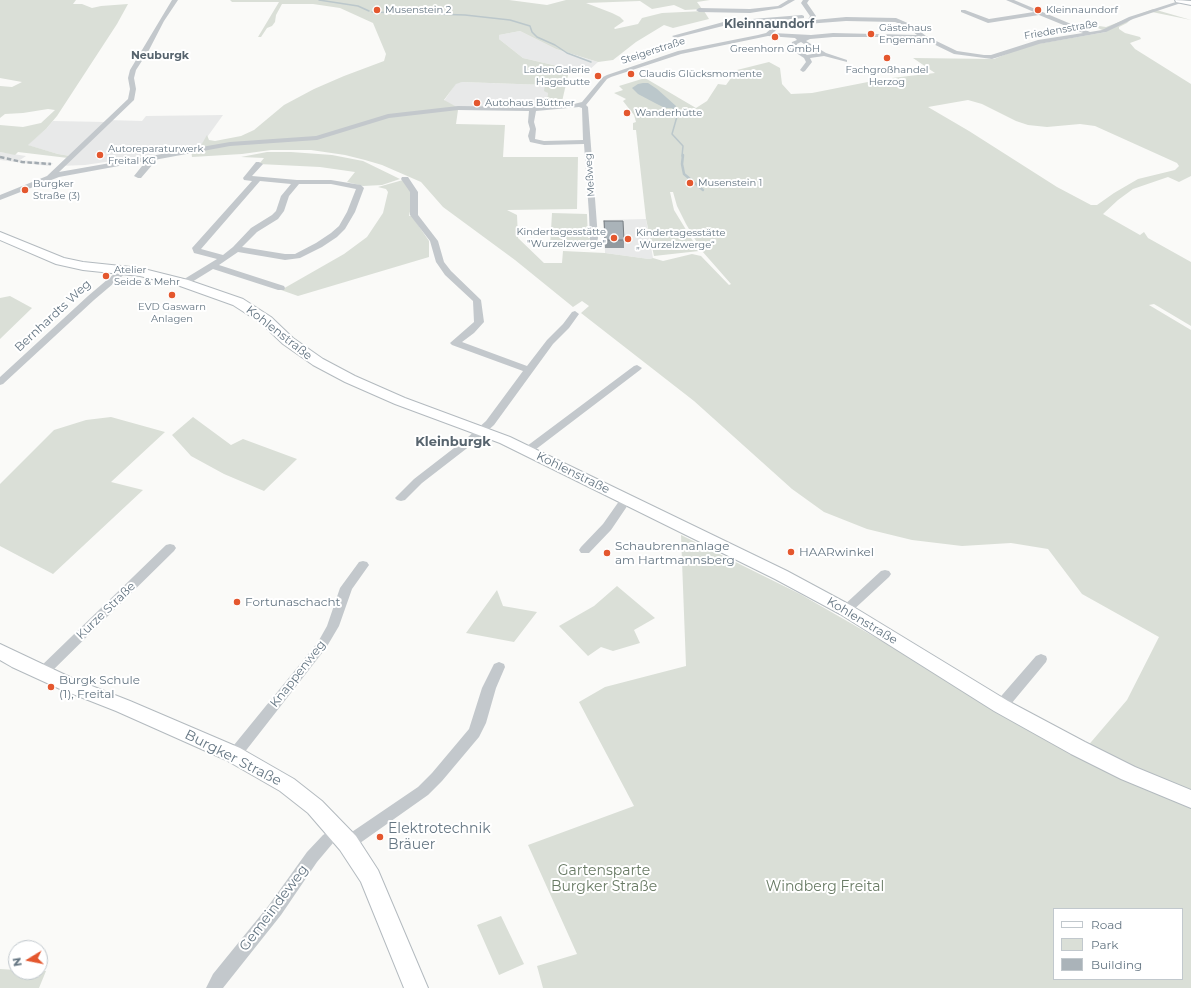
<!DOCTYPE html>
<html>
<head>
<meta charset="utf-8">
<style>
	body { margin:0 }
	#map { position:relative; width:1191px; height:988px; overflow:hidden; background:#fafaf8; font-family:Montserrat,sans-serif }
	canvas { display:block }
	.legend { position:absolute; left:1053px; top:908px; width:130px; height:72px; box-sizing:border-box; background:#fff; border:1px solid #c1c8cd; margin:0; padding:5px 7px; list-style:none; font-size:12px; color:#657683 }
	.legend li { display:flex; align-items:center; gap:8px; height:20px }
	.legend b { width:20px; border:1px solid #c1c8cd }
	.north { position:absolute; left:8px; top:940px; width:40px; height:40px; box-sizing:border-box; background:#fff; border:1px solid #c1c8cd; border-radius:50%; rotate:260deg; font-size:11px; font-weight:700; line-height:16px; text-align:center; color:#657683 }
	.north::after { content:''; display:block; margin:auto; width:14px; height:18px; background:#e4572e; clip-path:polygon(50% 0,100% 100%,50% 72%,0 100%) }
</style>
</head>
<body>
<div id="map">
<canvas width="1191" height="988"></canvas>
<ul class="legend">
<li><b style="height:5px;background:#fff"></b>Road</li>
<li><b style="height:11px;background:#dadfd7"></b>Park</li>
<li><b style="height:11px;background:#aab3b9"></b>Building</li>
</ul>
<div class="north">N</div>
</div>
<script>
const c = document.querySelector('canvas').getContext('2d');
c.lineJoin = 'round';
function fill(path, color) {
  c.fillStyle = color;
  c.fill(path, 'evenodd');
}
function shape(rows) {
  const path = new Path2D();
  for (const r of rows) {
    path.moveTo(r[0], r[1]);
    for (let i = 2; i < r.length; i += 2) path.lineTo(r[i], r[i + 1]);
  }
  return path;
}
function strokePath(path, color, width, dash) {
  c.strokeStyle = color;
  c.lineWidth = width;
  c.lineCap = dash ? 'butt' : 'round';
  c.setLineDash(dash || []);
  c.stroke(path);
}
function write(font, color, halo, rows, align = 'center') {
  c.font = font + ' Montserrat,sans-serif';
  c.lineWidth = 4;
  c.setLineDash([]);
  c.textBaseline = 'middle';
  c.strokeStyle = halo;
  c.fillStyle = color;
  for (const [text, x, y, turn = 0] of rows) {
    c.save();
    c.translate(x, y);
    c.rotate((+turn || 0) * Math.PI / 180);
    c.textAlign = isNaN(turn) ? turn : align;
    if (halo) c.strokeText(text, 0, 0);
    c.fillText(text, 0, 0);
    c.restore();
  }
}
fill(shape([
	[520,31,556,49,598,62,588,71,579,71,523,58,499,39,499,35],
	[462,82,545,85,548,93,546,107,457,107,444,101,456,83],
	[223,115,200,147,119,160,85,165,59,166,70,156,58,154,27,145,46,129,53,121,106,122,108,120,142,121,146,116],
	[0,152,26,156,20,160,53,163,50,166,40,165,0,160],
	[646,219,653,258,649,259,605,253,604,220]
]), '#e8e9e9');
fill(shape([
	[0,0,76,0,73,4,82,4,92,8,101,6,128,4,117,24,57,116,46,129,28,145,58,154,70,156,68,158,18,152,15,155,0,152,0,125,23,127,41,123,55,110,48,109,23,113,5,114,0,118,0,86,12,87,22,82,0,78],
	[230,0,509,0,547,5,566,0,710,0,697,2,702,9,685,10,674,5,652,9,640,1,586,3,612,13,620,17,624,21,614,28,615,29,638,24,642,18,662,13,704,11,709,19,673,28,664,25,636,42,613,60,598,62,556,49,520,31,499,35,499,39,523,58,579,71,569,71,561,106,551,107,552,105,546,104,548,93,544,91,545,85,462,82,456,84,444,100,457,107,458,110,456,124,505,125,503,157,578,157,577,209,507,210,517,215,518,238,544,263,562,263,563,251,605,253,649,259,653,258,663,261,692,254,701,256,729,285,731,284,702,251,686,224,677,206,673,192,670,192,674,210,699,251,654,256,646,219,636,130,633,130,633,123,636,122,634,115,623,101,626,99,614,93,623,90,619,86,645,78,696,108,707,101,718,84,726,85,737,70,769,62,780,68,782,84,791,94,812,93,883,79,935,73,913,58,994,59,1026,46,1106,32,1092,25,1106,27,1153,9,1191,20,1152,12,1131,19,1127,23,1119,27,1119,29,1125,33,1140,37,1141,39,1130,43,1135,49,1191,84,1191,176,1179,182,1168,177,1133,189,1118,200,1103,214,1140,235,1144,232,1148,238,1191,262,1191,326,1154,304,1149,305,1191,330,1191,988,543,988,537,966,577,954,528,845,634,806,579,702,605,687,686,666,681,535,800,594,1080,755,1127,700,1159,637,1082,594,1048,549,1011,543,962,546,912,540,867,529,824,512,792,489,694,401,581,313,589,306,582,301,573,307,515,260,443,207,421,182,382,165,365,160,345,155,311,150,271,150,242,154,192,157,191,149,200,147,207,135,209,140,215,141,241,136,254,130,284,105,314,89,344,76,384,61,386,54,373,23,340,8,313,4,282,4,276,15,275,22,272,26,267,28,261,37,258,37,279,2,232,2],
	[968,100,982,104,1016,121,1028,125,1047,127,1080,124,1095,126,1177,163,1179,166,1175,170,1138,179,1114,193,1097,205,1091,205,1057,187,969,131,928,107],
	[1054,909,1182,909,1182,979,1054,979],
	[267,152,291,152,332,155,363,161,400,179,382,185,363,186,347,182,355,172,320,167,259,164,264,158,241,157],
	[403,180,411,191,411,207,409,216,412,216,429,241,429,257,298,296,281,290,344,254,367,237,383,213,388,192,386,189,378,187],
	[552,213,587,214,588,238,591,238,581,247,550,247],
	[10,296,32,308,0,339,0,298],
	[111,417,165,432,111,482,143,490,53,574,0,546,0,484,54,430,86,420],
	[193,417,231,445,243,439,297,459,264,491,224,474,191,456,172,435],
	[617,586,655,618,634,630,640,643,613,651,601,647,588,656,559,626,594,606],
	[497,590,503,606,537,612,514,642,466,633],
	[501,916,524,964,499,975,477,925],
	[0,969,16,970,16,972,46,971,39,988,0,988]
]), '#dadfd7');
fill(shape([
	[643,83,648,83,657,89,676,106,675,108,665,108,655,103,638,94,632,88,638,84]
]), '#bbc7cb');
strokePath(shape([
	[319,0,358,6,369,11],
	[372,12,465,15,510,20,530,26,532,32,537,37,555,45,567,53,591,62],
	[672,107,678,113,672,134,683,146,682,156]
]), '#bbc7cb', 1.5);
strokePath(shape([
	[683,155,682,164,684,174,703,190]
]), '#bbc7cb', 2.5);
const secondary = shape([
	[1175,0,1191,1,1191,5,1176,2,1175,0],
	[0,232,64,258,83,262,140,268,188,280,243,299,271,317,293,338,323,359,355,376,405,398,510,437,787,571,852,606,1008,701,1085,742,1135,767,1191,790,1191,808,1121,779,1071,754,994,711,840,614,775,579,500,443,395,404,345,382,313,365,283,344,261,323,233,305,180,286,140,276,83,270,56,264,0,240,0,232],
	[0,644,74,679,130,701,240,748,294,779,322,801,356,836,378,870,428,988,404,988,361,882,340,850,308,813,280,791,226,760,116,711,60,689,12,667,0,660,0,644]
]);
strokePath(secondary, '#b3babf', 2);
fill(shape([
	[172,0,178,0,164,21,149,50,136,70,134,78,136,89,134,100,59,172,230,142,316,136,388,114,458,106,533,107,574,104,582,102,603,77,607,75,678,51,758,35,766,33,772,28,808,20,810,16,801,3,803,0,809,0,807,3,816,16,814,20,846,17,896,18,910,24,926,36,957,51,984,55,991,55,1038,40,1083,33,1039,15,988,23,961,12,961,10,965,10,989,19,1034,12,1006,0,1014,0,1090,32,1102,30,1129,17,1182,0,1187,1,1133,19,1106,32,1039,44,992,59,954,54,923,39,900,37,833,37,810,39,806,41,826,53,847,60,847,62,824,56,810,58,812,62,805,71,803,72,800,70,806,62,804,58,790,49,792,42,797,40,795,38,768,36,681,54,611,77,607,79,586,105,588,107,598,238,596,247,592,249,588,247,590,238,589,214,584,144,544,145,530,142,528,136,530,129,528,122,529,111,458,110,389,118,317,140,230,146,154,160,153,164,141,178,138,178,134,176,146,161,59,177,0,200,0,195,47,176,128,99,130,89,128,78,130,70,172,0],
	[846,21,895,22,906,26,917,35,833,33,811,35,773,33,776,30,806,24,846,21],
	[801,42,818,53,807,55,796,48,797,44,801,42],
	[579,107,582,108,583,140,544,141,535,139,536,129,534,122,536,111,579,107],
	[788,0,795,0,781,8,750,13,699,12,696,10,699,8,750,9,778,6,788,0],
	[802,15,804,16,804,18,727,25,675,38,672,36,727,21,802,15],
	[256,162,259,162,263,164,252,176,297,180,331,180,361,185,364,188,355,212,345,229,337,237,322,247,300,258,285,260,238,252,219,265,284,286,285,288,284,290,278,290,213,269,187,285,181,285,180,283,181,281,217,259,194,253,192,248,252,181,244,180,243,178,256,162],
	[260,181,291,184,281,196,276,211,272,215,251,228,233,247,223,255,201,249,260,181],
	[299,184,331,184,356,189,347,212,339,226,331,233,316,243,295,254,285,254,242,247,257,232,278,219,284,211,289,196,299,184],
	[402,177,408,177,418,192,418,215,438,241,444,262,451,271,481,300,484,322,474,333,462,342,527,366,547,340,563,324,572,312,575,311,579,314,569,328,553,344,494,425,475,442,422,483,405,500,401,501,397,500,395,498,414,479,467,438,486,421,523,371,452,345,450,343,474,322,473,301,445,275,436,262,430,241,410,215,410,192,401,179,402,177],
	[124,267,127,268,128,270,127,272,94,300,3,384,0,385,0,377,88,296,121,268,124,267],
	[637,365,642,368,640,370,531,453,523,453,522,451,523,449,634,366,637,365],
	[626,496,630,497,632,499,611,530,589,553,581,553,579,550,581,547,603,524,622,497,626,496],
	[170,544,174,545,176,548,174,551,47,676,42,678,37,676,35,673,37,670,166,545,170,544],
	[363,561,367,562,369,565,352,589,339,626,326,648,244,753,233,760,228,758,226,754,228,750,234,745,318,642,327,626,340,588,359,562,363,561],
	[885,570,889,571,891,574,889,577,850,613,846,614,842,613,840,610,842,607,881,571,885,570],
	[1041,654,1046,656,1047,659,1046,662,1006,710,1001,711,996,710,994,706,996,702,1036,656,1041,654],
	[499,662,504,664,505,667,496,688,486,723,479,737,442,781,428,795,353,848,348,849,343,848,341,843,343,838,418,787,432,773,469,729,482,688,494,664,499,662],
	[338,826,343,828,345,832,343,836,333,843,317,862,281,915,223,988,206,988,213,974,269,905,307,852,323,835,338,826]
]), '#c3c8cc');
fill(secondary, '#fff');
strokePath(shape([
	[0,157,22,162,51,164]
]), '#a2aab0', 2.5, [4.5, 2.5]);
fill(shape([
	[604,221,624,240,624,248,605,248]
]), '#929a9f');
const building = shape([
	[604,221,623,221,624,240,605,240,604,221]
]);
fill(building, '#aab3b9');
strokePath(building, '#777d82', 1);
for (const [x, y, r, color] of [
	[377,10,4,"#e4572e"],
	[1038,10,4,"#e4572e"],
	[871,34,4,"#e4572e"],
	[775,37,4,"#e4572e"],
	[887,58,4,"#e4572e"],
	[631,74,4,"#e4572e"],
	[598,76,4,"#e4572e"],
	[477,103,4,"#e4572e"],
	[627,113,4,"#e4572e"],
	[100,155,4,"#e4572e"],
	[690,183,4,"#e4572e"],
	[25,190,4,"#e4572e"],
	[614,238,4,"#e4572e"],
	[628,239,4,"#e4572e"],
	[106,276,4,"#e4572e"],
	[172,295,4,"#e4572e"],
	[791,552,4,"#e4572e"],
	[607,553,4,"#e4572e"],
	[237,602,4,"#e4572e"],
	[51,687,4,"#e4572e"],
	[380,837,4,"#e4572e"]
]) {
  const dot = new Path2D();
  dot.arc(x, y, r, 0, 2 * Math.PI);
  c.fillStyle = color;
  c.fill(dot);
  strokePath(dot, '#fff', 1.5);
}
write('10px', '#657683', '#fff', [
	["Musenstein 2",385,10],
	["Kleinnaundorf",1046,10],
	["Gästehaus",879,28],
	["Engemann",879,40],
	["Greenhorn GmbH",775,49,"center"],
	["LadenGalerie",590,70,"right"],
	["Hagebutte",590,82,"right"],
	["Fachgroßhandel",887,70,"center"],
	["Herzog",887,82,"center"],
	["Claudis Glücksmomente",639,74],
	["Autohaus Büttner",485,103],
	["Wanderhütte",635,113],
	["Autoreparaturwerk",108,149],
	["Freital KG",108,161],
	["Musenstein 1",698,183],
	["Burgker",33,184],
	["Straße (3)",33,196],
	["Kindertagesstätte",606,232,"right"],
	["\"Wurzelzwerge\"",606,244,"right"],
	["Kindertagesstätte",636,233],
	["„Wurzelzwerge“",636,245],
	["Atelier",114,270],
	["Seide & Mehr",114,282],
	["EVD Gaswarn",172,307,"center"],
	["Anlagen",172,319,"center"]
], 'left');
write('10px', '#657683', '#fff', [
	["Friedensstraße",1061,30,-10],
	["Steigerstraße",653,51,-18],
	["Meßweg",590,175,-94]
]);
write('bold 11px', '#57646e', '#fff', [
	["Neuburgk",160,56]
]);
write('bold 12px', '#57646e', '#fff', [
	["Kleinnaundorf",769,24]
]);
write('12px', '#657683', '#fff', [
	["Bernhardts Weg",53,316,-43],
	["Kohlenstraße",279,333,38],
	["Kohlenstraße",573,473,26],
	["Kurze Straße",106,611,-44],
	["Kohlenstraße",862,621,31],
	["Knappenweg",298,674,-52]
]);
write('12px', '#657683', '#fff', [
	["Schaubrennanlage",615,546],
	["am Hartmannsberg",615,560],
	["HAARwinkel",799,552],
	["Fortunaschacht",245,602],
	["Burgk Schule",59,680],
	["(1), Freital",59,694]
], 'left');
write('bold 13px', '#57646e', '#fff', [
	["Kleinburgk",453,442]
]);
write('14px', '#657683', '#fff', [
	["Burgker Straße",233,758,27],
	["Gemeindeweg",274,908,-53]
]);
write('14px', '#657683', '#fff', [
	["Elektrotechnik",388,829],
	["Bräuer",388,845]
], 'left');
write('14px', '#687a64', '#fff', [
	["Gartensparte",604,871],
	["Burgker Straße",604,887],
	["Windberg Freital",825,887]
]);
</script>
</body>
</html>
